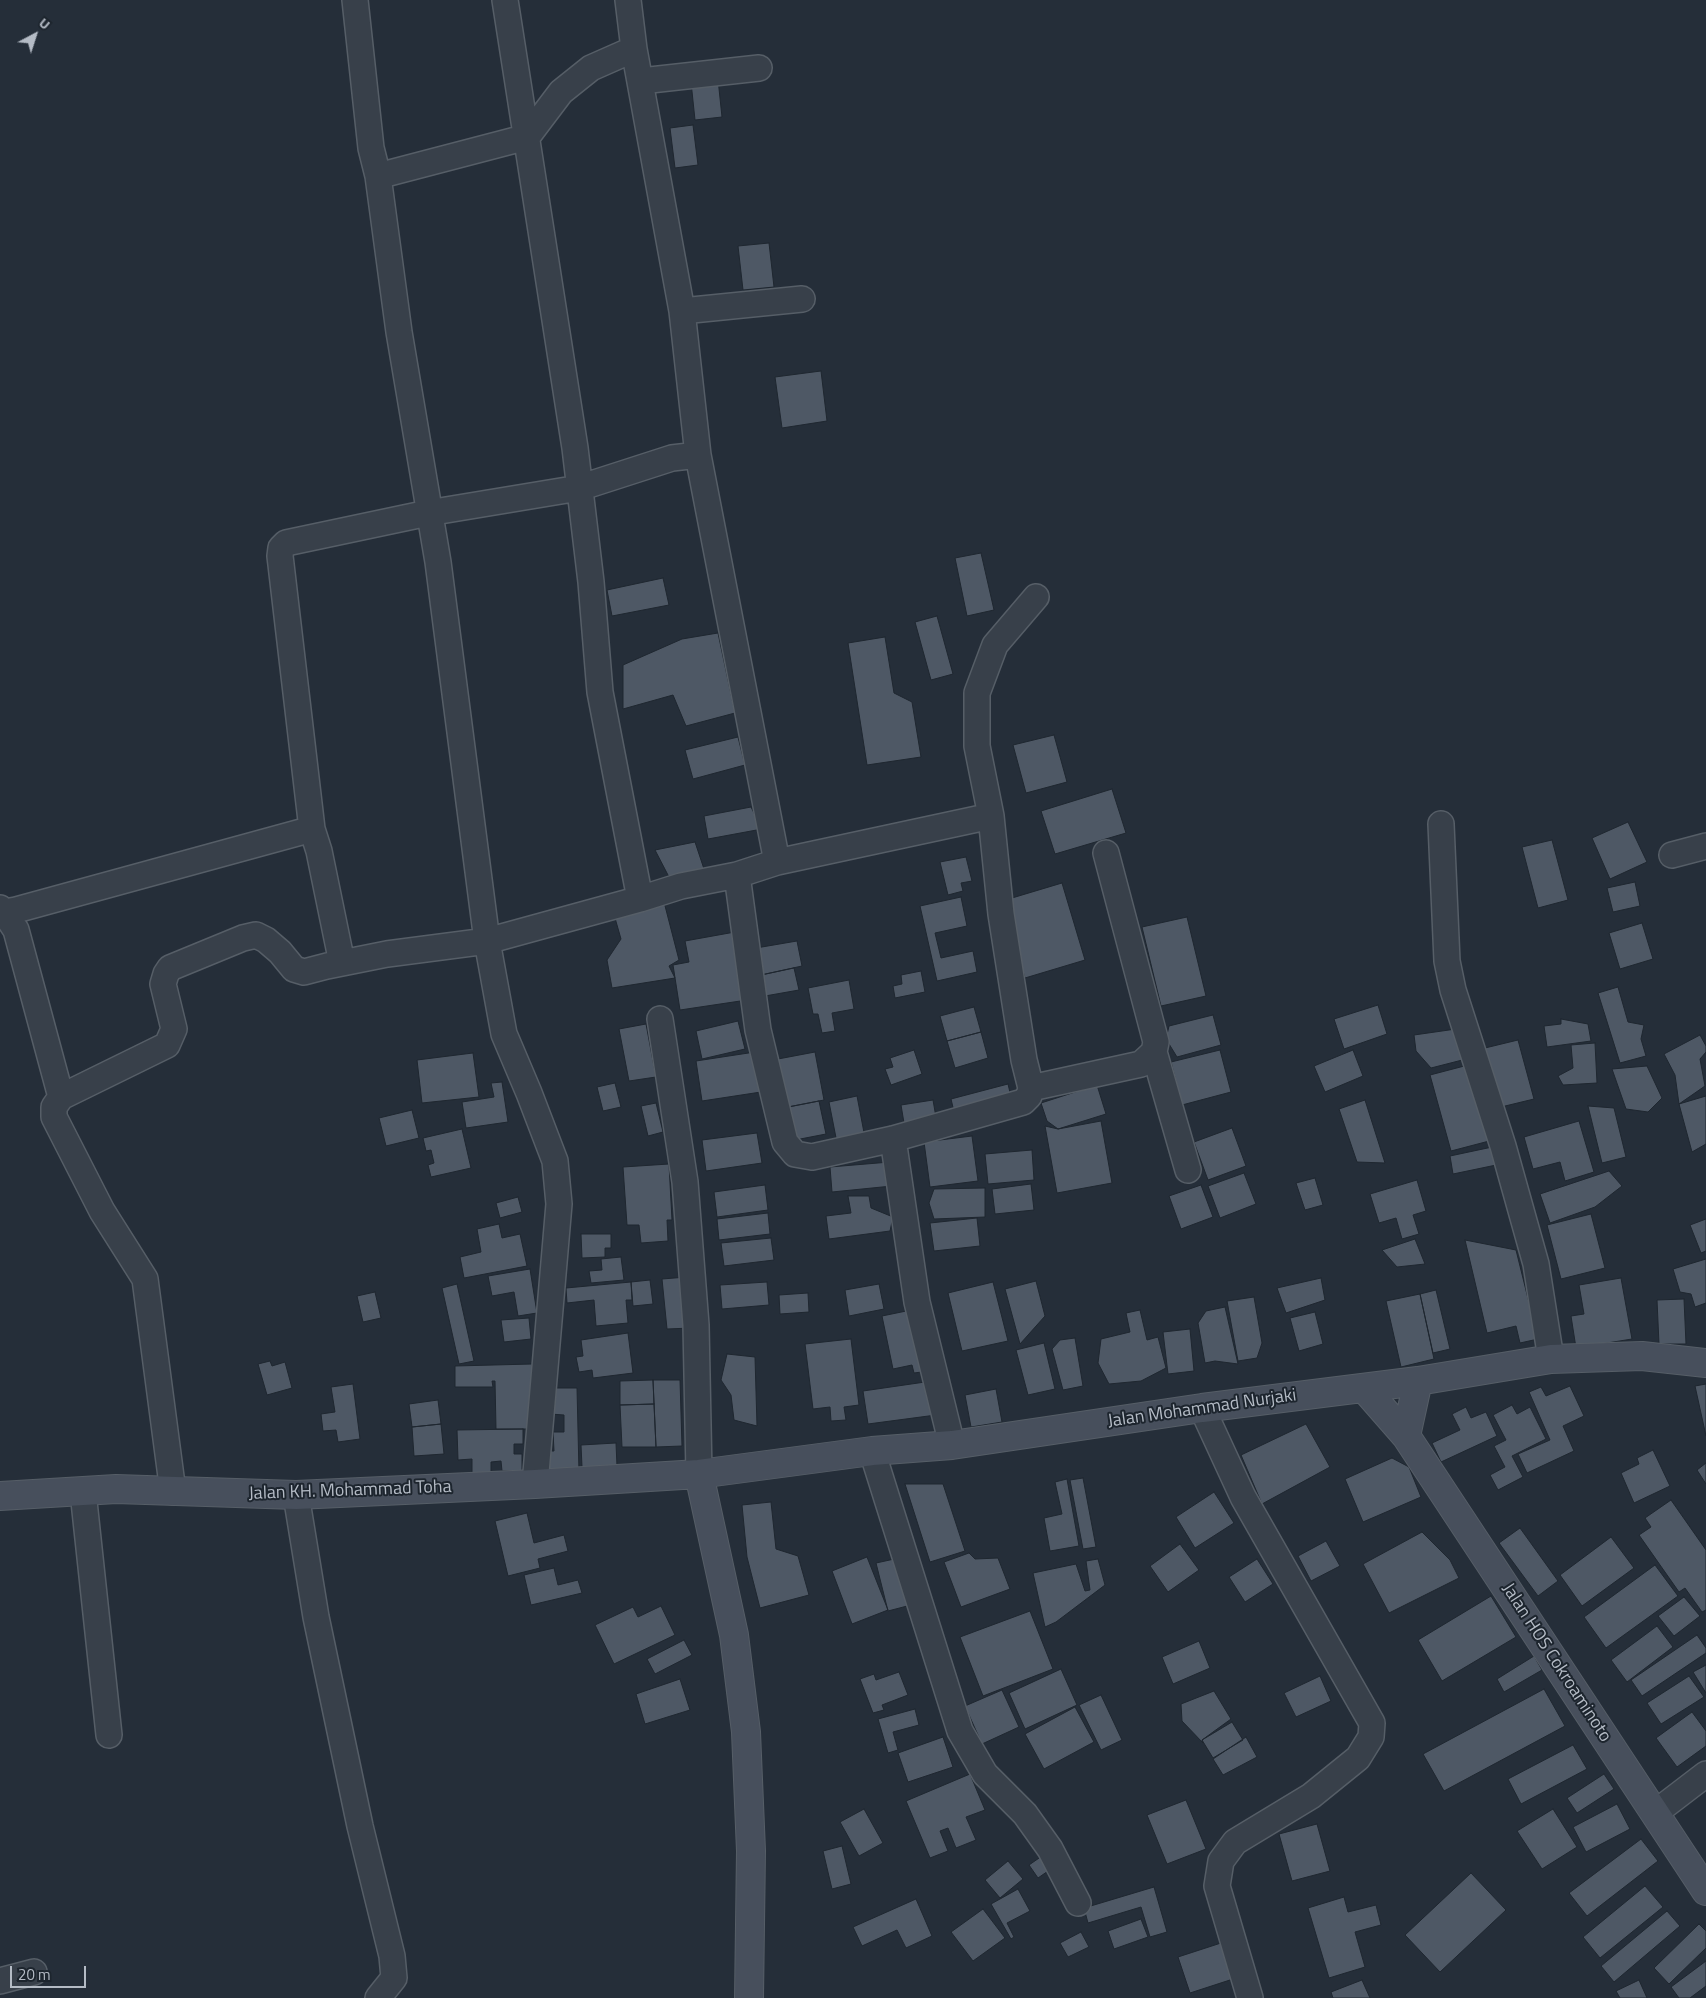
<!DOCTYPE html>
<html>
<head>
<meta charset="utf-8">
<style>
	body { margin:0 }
	#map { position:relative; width:1706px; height:1998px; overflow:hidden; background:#252e39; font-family:"Titillium Web",sans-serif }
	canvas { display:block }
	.north { position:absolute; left:10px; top:10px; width:50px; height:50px; -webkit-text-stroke:4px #1d252e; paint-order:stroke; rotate:40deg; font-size:14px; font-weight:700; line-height:20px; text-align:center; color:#b4bbc5 }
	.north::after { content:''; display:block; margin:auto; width:18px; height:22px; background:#b4bbc5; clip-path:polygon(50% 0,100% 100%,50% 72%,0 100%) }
	.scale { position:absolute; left:10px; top:1966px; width:76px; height:22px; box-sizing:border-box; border:2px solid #b4bbc5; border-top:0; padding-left:6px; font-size:15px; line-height:18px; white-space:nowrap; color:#b4bbc5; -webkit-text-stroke:4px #1d252e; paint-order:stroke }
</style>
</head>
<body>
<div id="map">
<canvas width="1706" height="1998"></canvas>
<div class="north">U</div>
<div class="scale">20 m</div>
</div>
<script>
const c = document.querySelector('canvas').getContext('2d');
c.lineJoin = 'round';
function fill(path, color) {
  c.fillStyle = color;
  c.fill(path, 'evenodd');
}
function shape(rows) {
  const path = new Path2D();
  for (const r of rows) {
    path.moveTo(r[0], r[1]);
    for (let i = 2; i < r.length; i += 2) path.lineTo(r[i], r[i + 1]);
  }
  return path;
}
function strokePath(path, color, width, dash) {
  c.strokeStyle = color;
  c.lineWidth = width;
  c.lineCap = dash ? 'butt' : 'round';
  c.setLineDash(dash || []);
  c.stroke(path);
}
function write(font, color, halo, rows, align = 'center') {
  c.font = font + ' "Titillium Web",sans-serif';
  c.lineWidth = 4;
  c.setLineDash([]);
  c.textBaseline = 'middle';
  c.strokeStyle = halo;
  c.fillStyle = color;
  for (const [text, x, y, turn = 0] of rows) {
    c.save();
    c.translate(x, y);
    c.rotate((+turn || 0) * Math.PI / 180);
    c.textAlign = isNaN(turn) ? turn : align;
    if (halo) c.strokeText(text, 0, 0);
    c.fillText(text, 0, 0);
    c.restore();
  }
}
const building = shape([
	[718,79,722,117,695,120,691,82,718,79],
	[693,125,698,165,675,168,670,128,693,125],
	[769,243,774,287,743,290,738,246,769,243],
	[821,371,827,421,782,428,775,377,821,371],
	[981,553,994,610,967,616,955,558,981,553],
	[663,578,669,605,612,616,607,590,663,578],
	[937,616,953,674,931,680,915,622,937,616],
	[718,633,735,713,686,726,673,695,623,709,623,665,682,639,718,633],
	[885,637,894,693,912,702,921,757,867,765,848,643,885,637],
	[1054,735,1067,782,1026,793,1013,745,1054,735],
	[738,737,745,765,693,779,685,750,738,737],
	[1112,789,1126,833,1055,854,1041,811,1112,789],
	[751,807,762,829,708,839,704,816,751,807],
	[1628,822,1647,862,1610,879,1592,838,1628,822],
	[1552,840,1568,900,1538,908,1522,847,1552,840],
	[695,842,704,869,669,877,655,850,695,842],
	[966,857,972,881,961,883,963,891,948,895,940,862,966,857],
	[1635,882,1640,906,1613,912,1607,888,1635,882],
	[1062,883,1085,960,1025,978,1002,901,1062,883],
	[961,897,967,926,935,933,941,958,973,951,977,972,937,981,920,906,961,897],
	[663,898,679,960,669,966,675,978,612,988,607,960,621,939,613,911,663,898],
	[1187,917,1206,996,1161,1006,1142,927,1187,917],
	[1642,923,1653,959,1620,969,1609,933,1642,923],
	[735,932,747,1000,680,1010,673,965,689,962,685,941,735,932],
	[797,941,802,966,761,975,756,948,797,941],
	[794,968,799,990,765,996,761,975,794,968],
	[921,971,925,992,895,998,893,986,902,984,901,975,921,971],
	[849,980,854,1009,832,1013,835,1031,822,1033,818,1014,813,1014,808,988,849,980],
	[1618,987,1628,1022,1644,1025,1641,1039,1646,1056,1620,1063,1598,993,1618,987],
	[1378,1005,1387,1034,1344,1049,1334,1019,1378,1005],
	[974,1007,981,1032,947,1041,940,1016,974,1007],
	[1213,1015,1221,1045,1177,1057,1166,1039,1169,1026,1213,1015],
	[1561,1019,1588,1024,1591,1041,1547,1047,1544,1026,1561,1024,1561,1019],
	[738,1021,745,1049,702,1059,696,1031,738,1021],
	[646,1024,656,1077,629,1081,619,1029,646,1024],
	[1456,1029,1474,1057,1431,1068,1416,1051,1414,1035,1456,1029],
	[981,1032,988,1058,955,1068,947,1041,981,1032],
	[1700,1035,1706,1046,1706,1052,1700,1059,1705,1086,1679,1104,1675,1075,1664,1054,1700,1035],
	[1518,1040,1534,1099,1501,1107,1485,1048,1518,1040],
	[1595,1043,1597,1083,1563,1085,1558,1076,1573,1068,1571,1045,1595,1043],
	[914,1050,922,1074,891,1085,885,1069,893,1067,890,1058,914,1050],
	[1220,1050,1231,1092,1182,1105,1171,1062,1220,1050],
	[1353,1050,1363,1076,1325,1092,1314,1066,1353,1050],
	[755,1052,761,1092,702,1101,696,1061,755,1052],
	[815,1052,824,1100,788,1107,778,1059,815,1052],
	[473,1053,479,1097,422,1103,417,1060,473,1053],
	[1472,1064,1493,1140,1451,1151,1430,1075,1472,1064],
	[1647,1066,1662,1098,1648,1112,1626,1109,1612,1069,1647,1066],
	[502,1082,508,1122,466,1128,462,1102,494,1097,491,1083,502,1082],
	[615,1083,621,1107,603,1111,597,1087,615,1083],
	[1008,1084,1012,1101,955,1116,951,1099,1008,1084],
	[1097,1085,1106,1114,1058,1129,1047,1121,1041,1103,1097,1085],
	[857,1096,866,1143,838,1148,829,1102,857,1096],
	[1706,1096,1706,1144,1692,1152,1679,1104,1706,1096],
	[933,1100,937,1123,905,1129,901,1105,933,1100],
	[1365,1100,1385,1163,1357,1162,1339,1109,1365,1100],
	[819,1101,826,1134,790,1141,783,1108,819,1101],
	[656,1103,663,1132,648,1136,641,1106,656,1103],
	[1588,1106,1614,1108,1626,1157,1602,1163,1588,1106],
	[412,1110,419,1138,386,1146,379,1118,412,1110],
	[1101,1121,1112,1183,1057,1193,1045,1126,1058,1129,1101,1121],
	[1579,1121,1594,1172,1565,1181,1560,1162,1533,1169,1524,1137,1579,1121],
	[1232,1128,1246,1166,1208,1180,1194,1142,1232,1128],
	[462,1129,471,1168,431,1177,428,1165,434,1163,431,1150,426,1151,423,1138,462,1129],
	[757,1133,762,1163,706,1171,702,1140,757,1133],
	[972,1136,978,1181,930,1187,924,1142,972,1136],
	[1497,1146,1501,1164,1453,1174,1450,1156,1497,1146],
	[1032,1150,1034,1180,988,1184,985,1154,1032,1150],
	[890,1162,892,1186,832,1192,830,1167,890,1162],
	[669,1164,672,1220,667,1220,668,1241,641,1243,639,1225,627,1225,623,1167,669,1164],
	[1609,1171,1622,1186,1595,1207,1550,1223,1540,1194,1609,1171],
	[1244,1173,1256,1204,1220,1218,1208,1186,1244,1173],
	[1315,1178,1323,1205,1305,1210,1296,1183,1315,1178],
	[1417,1180,1426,1211,1413,1215,1419,1234,1402,1239,1396,1218,1379,1223,1370,1194,1417,1180],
	[1031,1184,1034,1210,995,1214,992,1189,1031,1184],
	[765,1185,768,1210,717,1217,714,1192,765,1185],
	[1201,1185,1213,1217,1181,1229,1169,1196,1201,1185],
	[985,1188,985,1217,934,1219,929,1203,934,1189,985,1188],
	[848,1196,869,1196,871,1208,893,1217,890,1231,829,1239,826,1216,851,1213,848,1196],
	[518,1197,522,1212,500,1218,496,1203,518,1197],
	[768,1213,770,1234,719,1240,717,1219,768,1213],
	[1591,1214,1605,1268,1561,1279,1547,1225,1591,1214],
	[977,1218,980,1246,934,1251,930,1223,977,1218],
	[1706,1219,1706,1251,1701,1253,1690,1225,1706,1219],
	[499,1224,502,1238,520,1234,527,1266,464,1278,460,1257,481,1252,477,1229,499,1224],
	[581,1234,611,1234,611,1248,605,1248,605,1257,582,1258,581,1234],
	[771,1238,774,1260,724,1266,721,1243,771,1238],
	[1415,1239,1425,1264,1397,1267,1382,1250,1415,1239],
	[1465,1240,1516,1250,1538,1339,1520,1343,1516,1326,1487,1333,1465,1240],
	[621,1257,624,1280,591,1283,589,1271,602,1270,601,1259,621,1257],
	[1706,1259,1706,1303,1695,1307,1691,1294,1680,1292,1673,1269,1706,1259],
	[530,1269,537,1313,518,1316,514,1292,492,1296,488,1276,530,1269],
	[687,1277,691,1328,667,1329,662,1279,687,1277],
	[1321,1278,1325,1300,1286,1313,1277,1288,1321,1278],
	[1621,1278,1632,1339,1576,1348,1571,1316,1584,1314,1579,1285,1621,1278],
	[650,1280,653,1304,633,1306,631,1282,650,1280],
	[1036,1281,1045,1316,1020,1344,1005,1289,1036,1281],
	[631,1282,632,1300,626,1300,628,1323,596,1326,594,1300,567,1303,566,1288,631,1282],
	[767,1282,769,1305,722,1309,720,1285,767,1282],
	[993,1282,1008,1341,962,1351,948,1293,993,1282],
	[457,1284,474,1361,459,1364,442,1288,457,1284],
	[879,1284,884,1309,849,1316,845,1290,879,1284],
	[1436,1290,1450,1349,1433,1353,1420,1294,1436,1290],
	[375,1292,381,1318,363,1322,357,1296,375,1292],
	[808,1293,809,1312,780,1314,779,1295,808,1293],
	[1420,1294,1434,1359,1401,1367,1386,1301,1420,1294],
	[1254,1297,1262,1343,1257,1358,1238,1361,1227,1301,1254,1297],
	[1684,1299,1686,1344,1659,1344,1657,1300,1684,1299],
	[1225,1307,1238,1364,1215,1361,1205,1363,1198,1323,1206,1311,1225,1307],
	[916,1309,929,1371,914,1373,912,1365,893,1369,882,1316,916,1309],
	[1140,1310,1147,1340,1158,1337,1166,1368,1141,1381,1109,1384,1098,1363,1101,1339,1130,1332,1126,1313,1140,1310],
	[1315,1312,1323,1344,1299,1351,1290,1318,1315,1312],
	[529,1318,531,1339,504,1342,501,1320,529,1318],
	[1190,1329,1194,1371,1168,1374,1163,1332,1190,1329],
	[628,1333,633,1373,593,1378,592,1370,579,1372,576,1357,583,1356,581,1340,628,1333],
	[1075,1338,1083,1386,1063,1390,1052,1349,1060,1340,1075,1338],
	[851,1339,859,1405,844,1407,846,1420,831,1421,830,1407,813,1409,805,1344,851,1339],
	[1044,1343,1055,1389,1028,1395,1016,1350,1044,1343],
	[727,1354,755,1357,757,1426,734,1420,731,1395,721,1380,727,1354],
	[270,1361,272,1366,285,1362,292,1388,267,1395,258,1364,270,1361],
	[532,1364,533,1429,496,1429,495,1381,492,1381,493,1387,455,1387,455,1366,532,1364],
	[653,1380,654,1404,620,1405,620,1381,653,1380],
	[653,1380,680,1380,682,1446,656,1447,653,1380],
	[932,1381,936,1415,868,1424,863,1391,932,1381],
	[353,1384,360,1439,338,1442,336,1430,323,1431,321,1414,335,1412,331,1387,353,1384],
	[1706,1384,1706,1436,1695,1386,1706,1384],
	[1570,1386,1584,1416,1563,1426,1574,1451,1527,1473,1518,1454,1550,1440,1529,1392,1541,1387,1546,1396,1570,1386],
	[549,1388,577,1388,579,1472,544,1472,543,1451,554,1451,553,1432,564,1432,564,1415,550,1414,549,1388],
	[996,1389,1002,1422,971,1427,965,1395,996,1389],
	[438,1400,441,1424,412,1427,409,1404,438,1400],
	[654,1404,656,1447,622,1447,620,1405,654,1404],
	[1512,1405,1517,1414,1530,1407,1546,1439,1512,1456,1523,1477,1498,1490,1490,1475,1505,1467,1494,1446,1506,1440,1493,1415,1512,1405],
	[1466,1407,1471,1418,1486,1412,1497,1436,1441,1462,1432,1443,1460,1430,1452,1414,1466,1407],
	[441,1424,444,1454,414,1456,412,1427,441,1424],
	[1306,1424,1330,1467,1262,1504,1241,1455,1306,1424],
	[523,1429,523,1444,514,1444,514,1454,522,1454,522,1471,502,1471,501,1461,491,1462,491,1473,472,1473,472,1459,458,1460,457,1430,523,1429],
	[616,1443,617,1466,582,1467,581,1445,616,1443],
	[1653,1450,1670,1486,1634,1503,1621,1473,1639,1464,1637,1458,1653,1450],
	[1392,1458,1409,1467,1421,1497,1363,1522,1345,1479,1392,1458],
	[1706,1463,1706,1484,1697,1470,1706,1463],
	[1083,1478,1096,1547,1083,1549,1070,1480,1083,1478],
	[1067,1479,1079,1546,1050,1551,1044,1518,1062,1514,1055,1482,1067,1479],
	[905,1484,943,1484,965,1551,930,1562,905,1484],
	[1214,1492,1234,1523,1195,1548,1176,1517,1214,1492],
	[1671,1500,1706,1550,1706,1610,1702,1612,1685,1588,1679,1592,1639,1535,1651,1527,1645,1518,1671,1500],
	[771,1502,776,1549,798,1556,809,1595,760,1608,747,1557,742,1505,771,1502],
	[527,1513,534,1543,564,1535,568,1551,538,1559,540,1568,508,1576,495,1521,527,1513],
	[1520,1528,1558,1581,1538,1596,1499,1543,1520,1528],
	[1422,1532,1450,1560,1459,1578,1389,1613,1363,1564,1422,1532],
	[1611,1537,1634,1568,1582,1606,1560,1575,1611,1537],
	[1326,1541,1340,1566,1311,1581,1298,1556,1326,1541],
	[1180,1544,1199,1570,1168,1592,1150,1566,1180,1544],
	[969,1553,975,1559,998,1558,1010,1589,961,1607,944,1562,969,1553],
	[867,1557,888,1610,852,1624,832,1571,867,1557],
	[899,1558,911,1605,888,1611,876,1563,899,1558],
	[1098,1559,1105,1585,1056,1622,1045,1627,1033,1573,1076,1564,1085,1591,1090,1590,1086,1561,1098,1559],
	[1257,1559,1273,1584,1245,1602,1229,1577,1257,1559],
	[1655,1565,1678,1596,1606,1648,1584,1617,1655,1565],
	[554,1568,558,1585,578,1580,582,1593,531,1605,524,1575,554,1568],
	[1491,1596,1516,1637,1442,1681,1418,1640,1491,1596],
	[1684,1597,1700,1616,1674,1636,1658,1616,1684,1597],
	[661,1606,675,1635,614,1664,595,1625,633,1607,638,1617,661,1606],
	[1030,1611,1053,1669,983,1696,960,1637,1030,1611],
	[1657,1626,1673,1647,1627,1682,1611,1660,1657,1626],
	[1697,1635,1706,1648,1706,1653,1642,1696,1631,1680,1697,1635],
	[684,1640,692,1655,655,1674,647,1659,684,1640],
	[1199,1641,1210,1668,1173,1684,1162,1657,1199,1641],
	[1534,1656,1542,1670,1504,1692,1497,1679,1534,1656],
	[1706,1665,1706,1693,1693,1672,1706,1665],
	[1061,1669,1077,1705,1025,1729,1009,1693,1061,1669],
	[899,1672,908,1695,882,1705,884,1710,873,1713,860,1679,874,1674,876,1680,899,1672],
	[1320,1676,1331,1701,1296,1717,1284,1693,1320,1676],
	[1689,1676,1704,1697,1661,1724,1647,1703,1689,1676],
	[680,1679,690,1710,645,1724,636,1694,680,1679],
	[1544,1689,1565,1726,1444,1791,1423,1754,1544,1689],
	[1002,1690,1019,1727,982,1744,965,1706,1002,1690],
	[1214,1691,1231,1719,1202,1740,1203,1743,1182,1721,1181,1704,1214,1691],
	[1101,1695,1122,1740,1101,1750,1079,1705,1101,1695],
	[1075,1707,1094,1742,1044,1769,1025,1734,1075,1707],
	[915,1709,919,1725,893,1732,898,1750,888,1753,878,1719,915,1709],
	[1692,1712,1706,1731,1706,1746,1677,1767,1656,1738,1692,1712],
	[1232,1722,1243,1740,1213,1758,1202,1740,1232,1722],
	[943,1737,953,1767,908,1782,898,1753,943,1737],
	[1246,1737,1257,1757,1223,1775,1213,1759,1246,1737],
	[1573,1745,1587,1769,1521,1804,1508,1779,1573,1745],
	[970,1774,985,1810,966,1817,976,1840,956,1848,948,1828,940,1831,948,1851,930,1858,906,1801,970,1774],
	[1604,1774,1614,1789,1577,1813,1567,1798,1604,1774],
	[1186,1800,1206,1849,1167,1864,1147,1815,1186,1800],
	[1617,1804,1630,1829,1586,1852,1573,1827,1617,1804],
	[864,1809,883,1843,859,1856,840,1822,864,1809],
	[1553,1809,1577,1847,1542,1869,1517,1831,1553,1809],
	[1317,1824,1330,1871,1292,1881,1279,1834,1317,1824],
	[1641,1839,1658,1861,1587,1916,1569,1893,1641,1839],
	[842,1846,851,1884,832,1889,823,1851,842,1846],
	[1042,1856,1051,1869,1038,1878,1029,1865,1042,1856],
	[1008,1861,1023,1879,1000,1898,985,1880,1008,1861],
	[1471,1873,1506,1910,1440,1972,1405,1935,1471,1873],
	[1645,1886,1663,1907,1600,1958,1583,1937,1645,1886],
	[1154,1887,1167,1932,1150,1937,1141,1907,1088,1923,1084,1908,1154,1887],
	[1018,1889,1030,1911,1007,1923,1014,1937,1011,1939,991,1904,1018,1889],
	[1344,1897,1348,1912,1376,1905,1381,1925,1355,1932,1365,1967,1329,1978,1308,1908,1344,1897],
	[916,1899,932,1936,906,1948,897,1930,862,1946,853,1927,916,1899],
	[983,1909,1005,1938,973,1961,951,1932,983,1909],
	[1667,1911,1680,1926,1614,1982,1601,1966,1667,1911],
	[1141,1919,1148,1937,1114,1949,1108,1931,1141,1919],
	[1699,1924,1706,1931,1706,1948,1669,1984,1654,1968,1699,1924],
	[1081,1932,1089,1947,1068,1957,1060,1943,1081,1932],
	[1221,1943,1233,1979,1190,1993,1178,1957,1221,1943],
	[1706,1961,1706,1986,1690,1998,1679,1998,1671,1987,1706,1961],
	[1362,1980,1370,1998,1333,1998,1331,1992,1362,1980],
	[1639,1980,1647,1998,1620,1998,1616,1991,1639,1980]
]);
fill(building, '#4e5865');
strokePath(building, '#1f2730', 1);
const street = shape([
	[355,0,371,148,378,176,399,332,438,562,487,941,504,1034,529,1093,555,1161,559,1204,535,1484],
	[505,0,575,448,591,582,600,692,640,899],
	[641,81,759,68],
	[378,176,527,137,561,92,591,68,634,49],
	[682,311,802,299],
	[698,455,777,862],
	[1441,824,1447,961,1453,990,1503,1146,1536,1264,1551,1359],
	[312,829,280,556,281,548,286,543,428,513,579,488,672,458,698,455,682,311,634,49,628,0],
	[1672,855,1706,846],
	[737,875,758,1030,785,1142,795,1154,812,1157,893,1139,1023,1102,1029,1096,1031,1088,1024,1060,1001,914,991,816,977,746,977,693,995,645,1036,597],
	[0,908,4,912,16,910,312,829,319,851,342,963],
	[0,914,4,912,16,930,61,1097],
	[660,1019,685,1182,696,1325,699,1474],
	[1154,1052,1188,1170],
	[1031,1088,1141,1064,1154,1052,1156,1042,1106,853],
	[893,1139,917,1302,952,1445],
	[1202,1408,1243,1497,1372,1723,1371,1737,1358,1758,1311,1796,1235,1842,1221,1861,1217,1886,1250,1998],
	[872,1451,960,1731,985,1774,1025,1814,1050,1849,1078,1903],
	[83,1492,109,1735],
	[173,1492,145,1279,102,1211,54,1117,54,1107,61,1097,167,1045,174,1029,163,984,166,974,170,968,243,938,256,935,266,940,280,952,294,969,304,972,327,966,387,954,487,941,640,899,681,886,737,875,777,862,991,816],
	[296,1495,316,1617,360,1826,392,1956,394,1978,378,1998],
	[1655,1813,1706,1774],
	[0,1981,34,1972]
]);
const secondary = shape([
	[1364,1388,1406,1436,1706,1891],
	[1406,1436,1418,1381],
	[699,1474,734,1635,746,1732,751,1851,749,1998],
	[0,1496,116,1489,296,1495,535,1484,699,1474,872,1451,952,1445,1202,1408,1418,1381,1551,1359,1642,1356,1706,1363]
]);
strokePath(street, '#565e67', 28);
strokePath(secondary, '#565e67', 30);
strokePath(street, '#38404a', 25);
strokePath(secondary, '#474f5c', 28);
write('18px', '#b4bbc5', '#1d252e', [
	["Jalan Mohammad Nurjaki",1202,1409,-8],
	["Jalan KH. Mohammad Toha",350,1491,-2],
	["Jalan HOS Cokroaminoto",1556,1663,57]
]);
</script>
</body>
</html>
